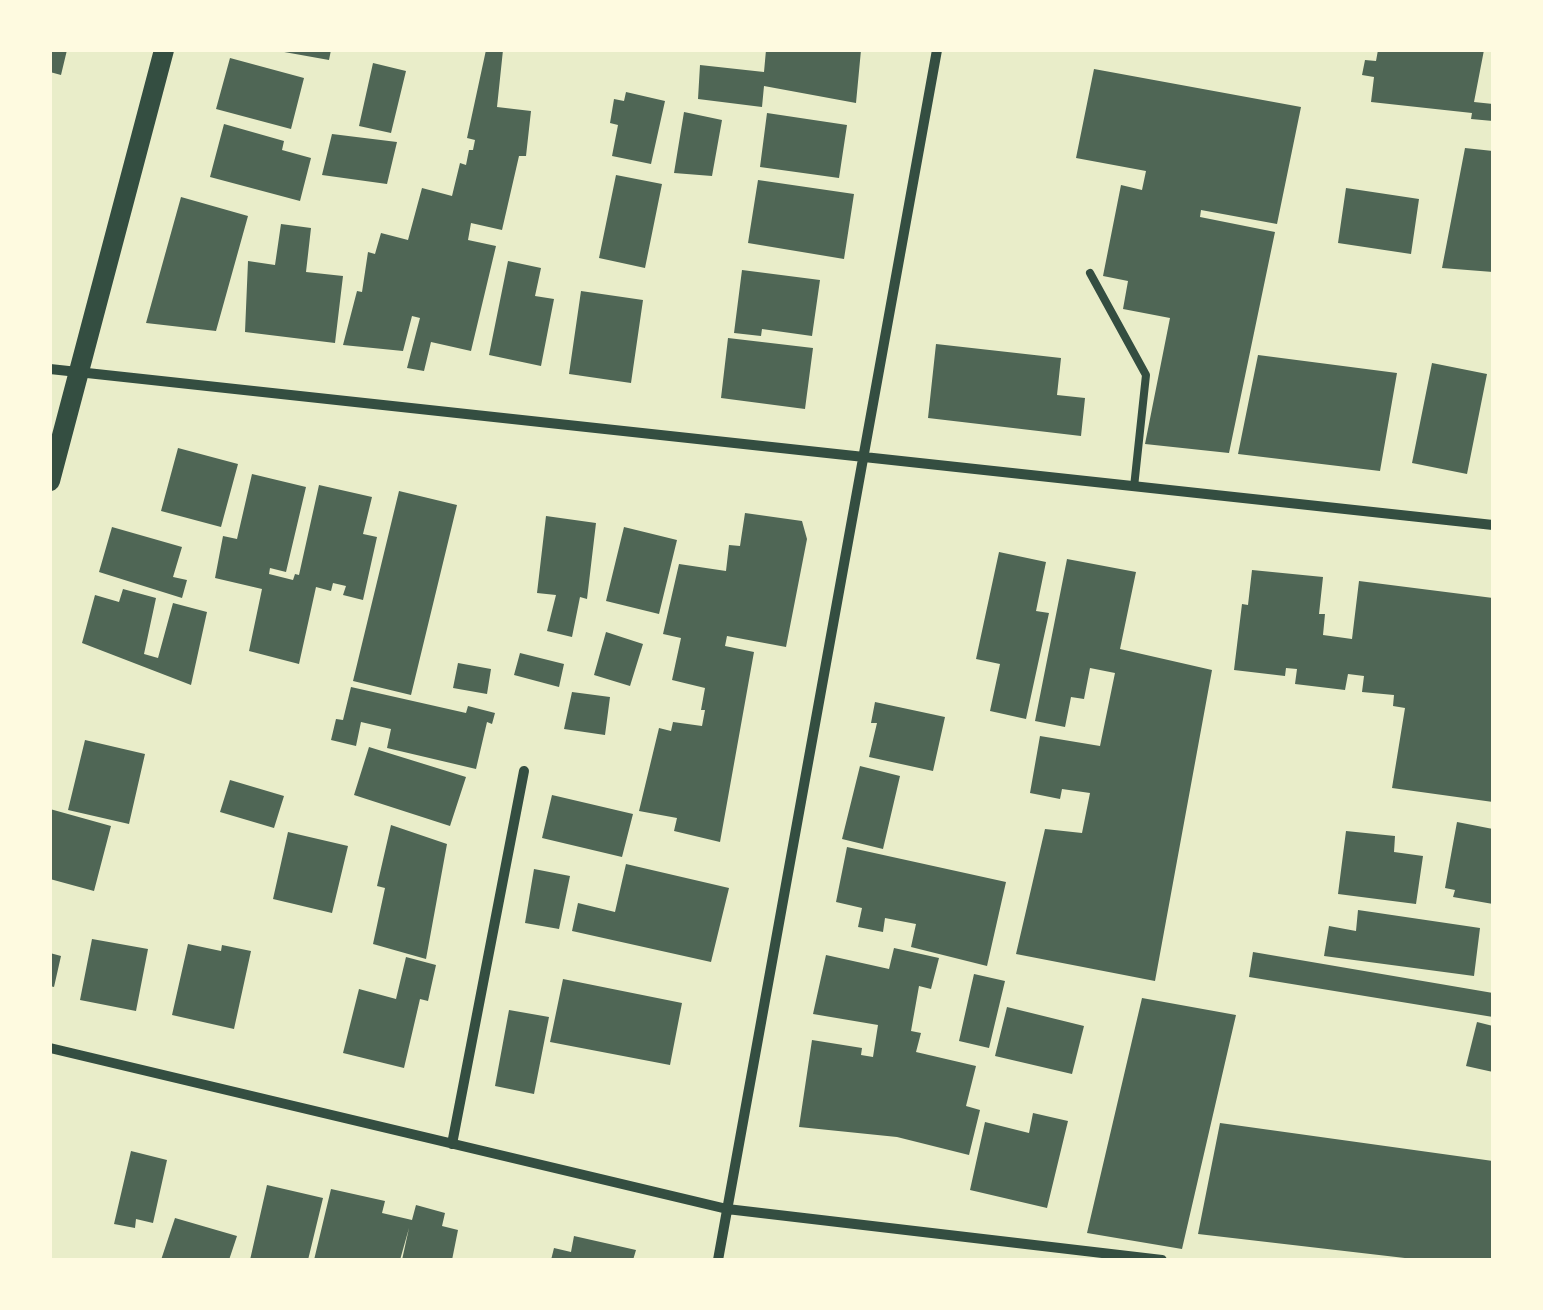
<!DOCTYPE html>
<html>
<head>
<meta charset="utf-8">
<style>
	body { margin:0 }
	#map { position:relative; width:1543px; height:1310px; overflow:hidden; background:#e9edc9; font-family:"Golos Text",sans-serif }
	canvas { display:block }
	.frame { position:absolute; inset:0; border:52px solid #fefae0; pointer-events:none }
</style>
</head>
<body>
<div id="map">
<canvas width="1543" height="1310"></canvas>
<div class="frame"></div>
</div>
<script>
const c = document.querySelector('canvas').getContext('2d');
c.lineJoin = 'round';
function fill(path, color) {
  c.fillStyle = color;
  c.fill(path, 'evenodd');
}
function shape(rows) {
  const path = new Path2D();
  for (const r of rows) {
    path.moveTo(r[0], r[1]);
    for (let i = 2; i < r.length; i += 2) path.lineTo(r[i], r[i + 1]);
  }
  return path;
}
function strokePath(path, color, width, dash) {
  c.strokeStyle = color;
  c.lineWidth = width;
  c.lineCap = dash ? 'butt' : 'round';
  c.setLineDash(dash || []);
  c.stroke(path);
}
fill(shape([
	[50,50,67,50,61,75,50,72],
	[273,50,331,50,329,60],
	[486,50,503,50,497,107,531,111,526,156,519,156,502,230,471,223,468,240,496,246,471,351,431,342,424,371,407,368,420,318,412,316,403,351,343,345,357,291,362,292,368,252,375,254,381,233,408,240,422,188,452,196,460,163,466,165,469,150,473,150,475,140,467,138],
	[766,50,861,50,856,103,764,86,762,107,698,99,700,65,764,72],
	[1378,50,1484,50,1474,102,1493,104,1493,121,1471,119,1472,113,1371,102,1374,77,1362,75,1365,60,1376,61],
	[230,58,304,78,291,129,216,109],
	[373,63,406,71,391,133,359,126],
	[1094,69,1301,107,1277,224,1201,210,1200,217,1275,232,1229,453,1145,444,1170,318,1123,309,1128,281,1103,276,1121,185,1142,190,1146,171,1076,158],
	[626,92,665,101,651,164,612,156,618,125,610,123,614,99,624,101],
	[684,112,722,120,712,176,674,173],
	[767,113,847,125,839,178,760,167],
	[224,124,284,141,282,150,311,158,300,201,210,177],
	[332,134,397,142,387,184,322,175],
	[1465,148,1493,151,1493,272,1442,268],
	[616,175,662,184,645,268,599,258],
	[758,180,854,194,844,259,748,243],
	[1346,188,1419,199,1411,254,1338,243],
	[181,197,248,216,216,331,146,323],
	[281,224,311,228,306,272,343,276,335,343,245,332,248,261,275,265],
	[508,261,541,268,535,296,554,299,541,366,489,355],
	[742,270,820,280,812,336,762,329,761,336,734,333],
	[581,291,643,300,631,383,569,374],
	[728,338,813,348,805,409,721,398],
	[936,344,1061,358,1057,395,1085,398,1081,436,928,418],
	[1258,355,1397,373,1380,471,1238,454],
	[1432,363,1487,374,1467,474,1412,463],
	[178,448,238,464,221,527,161,511],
	[252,474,306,487,286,572,270,568,269,574,293,580,295,574,299,575,319,485,372,497,363,534,377,537,363,600,343,595,346,586,333,583,331,591,316,587,299,664,249,651,262,589,215,578,223,536,237,539],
	[399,491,457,505,411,695,353,681],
	[745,513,802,521,807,539,786,647,727,636,725,646,754,652,720,842,674,831,677,818,639,811,659,728,671,731,673,722,702,726,705,710,701,710,705,688,672,680,681,638,663,634,679,564,726,571,729,545,740,546],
	[546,516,596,523,587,599,580,597,572,637,547,631,556,595,537,593],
	[112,527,182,547,173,577,187,580,182,598,99,572],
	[624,527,677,540,659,614,606,601],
	[999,552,1046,562,1036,611,1049,613,1026,719,990,711,1000,664,976,659],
	[1067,559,1136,572,1120,649,1212,670,1155,981,1016,954,1045,829,1082,833,1090,793,1062,789,1060,799,1030,793,1040,736,1100,746,1115,673,1090,668,1084,699,1071,697,1065,727,1035,721],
	[1252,570,1323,577,1319,614,1325,614,1323,635,1352,639,1359,581,1493,598,1493,802,1392,788,1405,708,1393,706,1394,695,1362,692,1364,676,1348,674,1345,690,1295,684,1297,669,1286,668,1285,676,1234,670,1242,604,1248,605],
	[123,589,156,598,144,654,158,658,173,603,207,612,191,685,82,643,95,595,119,602],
	[606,632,643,644,630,686,594,675],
	[520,653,564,664,559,687,514,675],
	[458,663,491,669,487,694,453,688],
	[351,687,466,713,468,706,495,713,492,724,487,722,476,769,387,748,391,729,361,722,356,746,331,740,336,719,343,720],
	[572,692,610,697,605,735,564,729],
	[875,702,945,717,933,771,869,757,877,723,871,723],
	[85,740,145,754,129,824,68,810],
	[369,747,466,777,450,826,354,795],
	[860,766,900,776,883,849,842,839],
	[230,780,284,796,274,828,220,812],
	[552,795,633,814,622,857,542,838],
	[50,809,111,826,94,891,50,879],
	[1457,822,1493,829,1493,904,1453,897,1455,890,1445,888],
	[391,825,447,844,426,959,373,944,385,888,377,886],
	[1346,831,1395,836,1394,852,1423,856,1416,904,1338,894],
	[288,832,348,846,332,913,273,899],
	[847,847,1006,882,987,966,911,947,916,924,885,918,883,932,858,927,862,908,836,902],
	[626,864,729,888,711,962,572,931,578,903,615,912],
	[534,869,570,876,559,929,525,923],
	[1358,910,1480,928,1474,976,1324,956,1329,926,1356,931],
	[92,939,148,949,136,1011,80,1000],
	[188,944,221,951,222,945,251,951,234,1029,172,1015],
	[894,948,939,958,931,989,919,986,911,1031,921,1033,916,1052,976,1066,966,1106,980,1110,969,1155,897,1137,799,1127,812,1040,862,1048,861,1055,873,1057,878,1025,813,1014,826,955,889,969],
	[1253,952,1493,993,1493,1017,1249,977],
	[50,953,61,956,54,987,50,986],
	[406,957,436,965,428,1001,420,999,404,1068,343,1053,359,989,396,999],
	[974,974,1005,981,989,1048,959,1041],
	[563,979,682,1003,670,1065,550,1042],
	[1142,998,1236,1015,1182,1249,1087,1233],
	[1007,1007,1084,1026,1072,1074,995,1056],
	[509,1010,549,1017,534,1094,495,1086],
	[1477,1022,1493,1026,1493,1072,1466,1066],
	[1033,1113,1068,1121,1047,1208,970,1190,985,1122,1029,1133],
	[1220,1123,1493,1161,1493,1260,1422,1260,1198,1234],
	[131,1151,167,1160,153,1223,136,1219,135,1228,114,1224],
	[267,1185,323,1198,308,1260,250,1260],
	[331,1189,385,1201,382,1213,412,1220,416,1205,445,1213,442,1226,458,1230,452,1260,402,1260,409,1228,400,1260,314,1260],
	[175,1218,237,1236,229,1260,161,1260],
	[574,1236,636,1250,633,1260,551,1260,554,1248,571,1252]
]), '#4f6655');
strokePath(shape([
	[1090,273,1146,375,1134,487]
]), '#344e41', 8);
strokePath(shape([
	[50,369,1493,525],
	[50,1048,727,1209,1162,1260],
	[452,1144,524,771],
	[718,1260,937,50]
]), '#344e41', 10);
strokePath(shape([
	[50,481,164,50]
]), '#344e41', 20);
</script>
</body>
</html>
